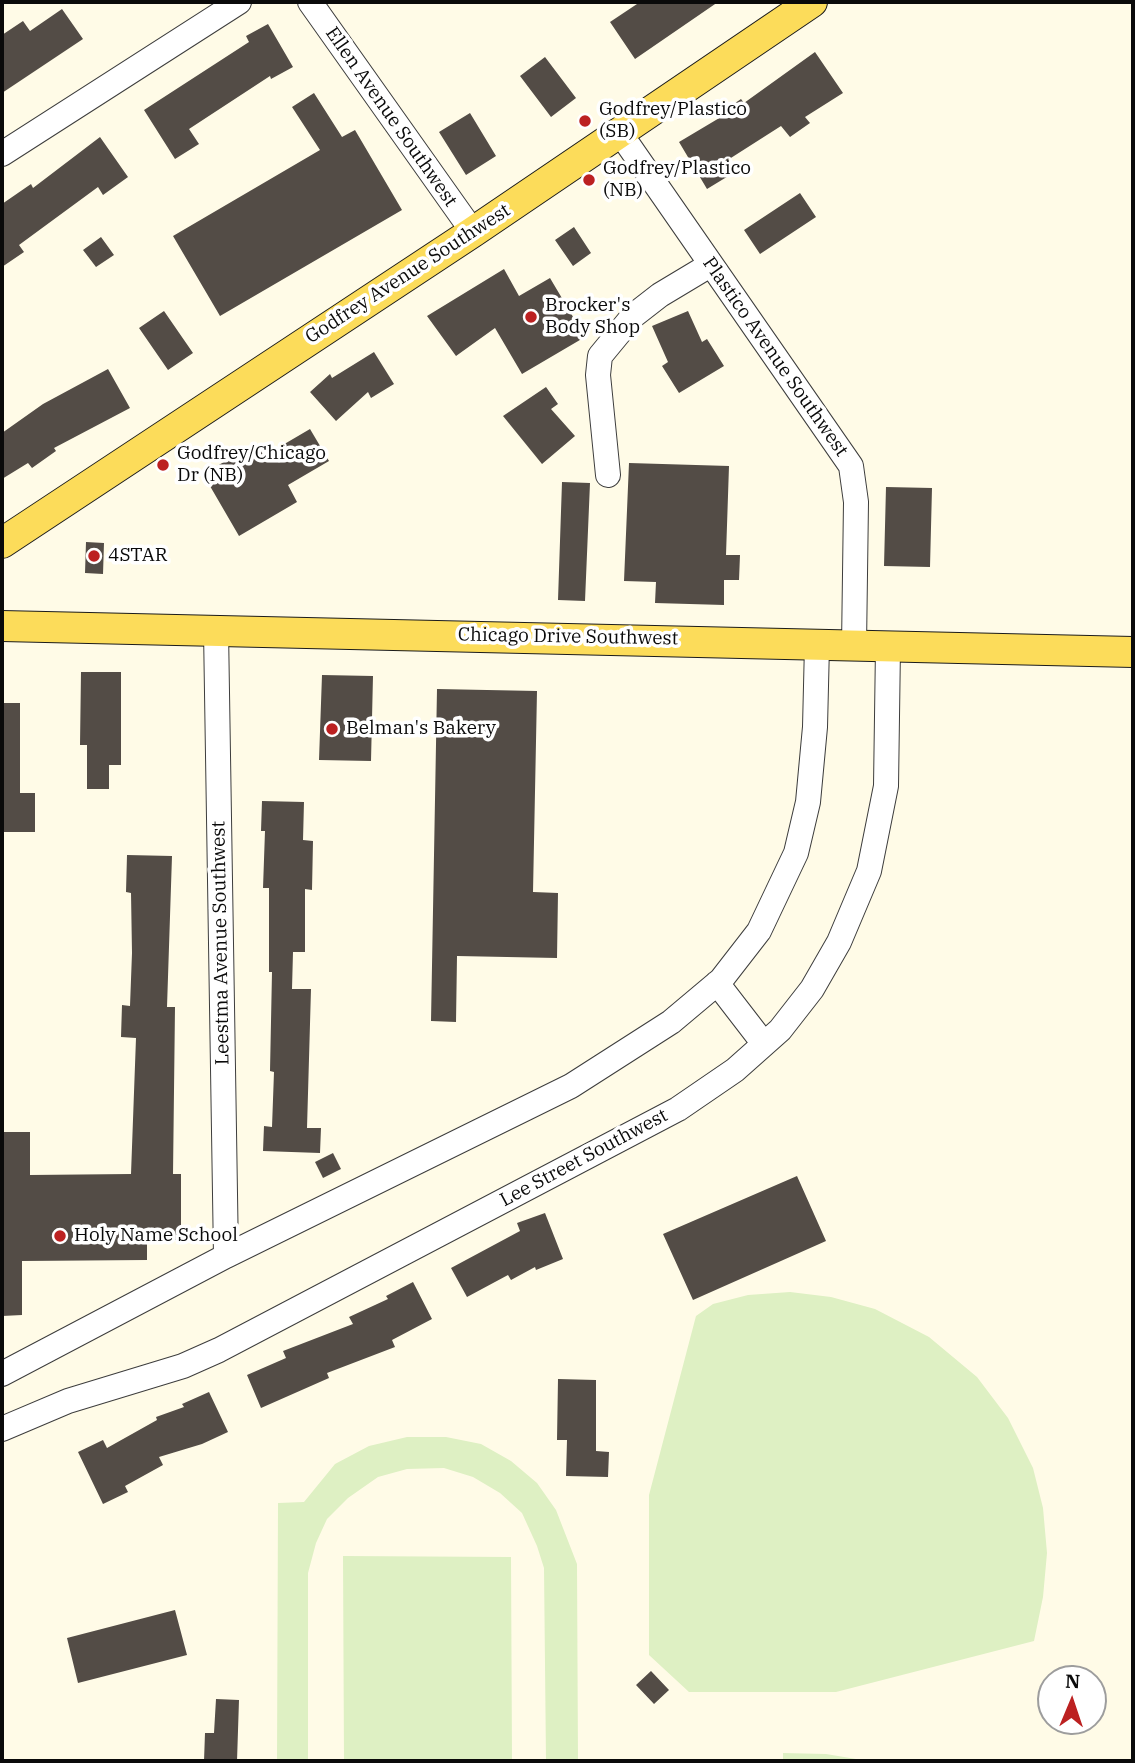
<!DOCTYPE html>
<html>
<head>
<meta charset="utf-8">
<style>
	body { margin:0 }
	#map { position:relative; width:1135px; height:1763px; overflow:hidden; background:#fffbe7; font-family:"IBM Plex Serif",serif }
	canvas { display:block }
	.frame { position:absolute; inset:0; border:4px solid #0a0a0a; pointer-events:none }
	.north { position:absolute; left:1037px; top:1665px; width:70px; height:70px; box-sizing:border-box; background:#fff; border:2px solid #9d9d9d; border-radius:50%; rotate:2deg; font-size:19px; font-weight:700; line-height:28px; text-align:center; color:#0a0a0a }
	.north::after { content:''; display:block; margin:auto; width:24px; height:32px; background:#bc2121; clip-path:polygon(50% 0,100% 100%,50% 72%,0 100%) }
</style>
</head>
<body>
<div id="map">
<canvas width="1135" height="1763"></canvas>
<div class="frame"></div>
<div class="north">N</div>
</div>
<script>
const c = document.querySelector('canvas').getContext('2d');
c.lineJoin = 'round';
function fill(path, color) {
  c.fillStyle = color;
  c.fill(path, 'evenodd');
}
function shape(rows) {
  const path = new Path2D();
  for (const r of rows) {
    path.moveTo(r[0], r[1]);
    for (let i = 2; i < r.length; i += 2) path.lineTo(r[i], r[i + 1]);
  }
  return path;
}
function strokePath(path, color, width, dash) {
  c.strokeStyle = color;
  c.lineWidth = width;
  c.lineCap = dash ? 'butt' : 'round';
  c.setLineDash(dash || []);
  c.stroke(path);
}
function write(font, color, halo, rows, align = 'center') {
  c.font = font + ' "IBM Plex Serif",serif';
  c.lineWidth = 7;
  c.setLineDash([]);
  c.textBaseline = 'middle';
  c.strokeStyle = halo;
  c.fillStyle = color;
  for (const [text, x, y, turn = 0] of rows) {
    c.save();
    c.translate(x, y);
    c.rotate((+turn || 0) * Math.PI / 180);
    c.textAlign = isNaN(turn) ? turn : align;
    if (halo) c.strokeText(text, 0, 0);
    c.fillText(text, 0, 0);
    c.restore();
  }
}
fill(shape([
	[790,1292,831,1297,875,1309,929,1337,977,1377,1008,1418,1033,1468,1043,1508,1047,1553,1043,1597,1034,1641,836,1692,689,1692,649,1655,649,1495,696,1316,713,1304,748,1295],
	[407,1437,446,1437,481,1444,511,1461,537,1483,556,1510,577,1564,578,1761,546,1761,544,1568,537,1546,522,1513,500,1493,473,1477,444,1468,407,1469,378,1477,348,1498,327,1519,316,1543,308,1573,308,1761,277,1761,278,1503,304,1502,335,1464,369,1446],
	[343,1556,511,1557,512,1761,344,1761],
	[783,1753,826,1754,868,1761,783,1761]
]), '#def0c3');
fill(shape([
	[640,2,718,2,635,59,610,22],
	[62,9,83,39,2,93,2,35,23,21,30,31],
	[268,24,293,67,271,79,270,76,189,129,199,144,175,159,144,110,249,42,246,36],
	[815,52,843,93,805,117,810,123,790,137,781,126,723,163,730,175,707,189,679,142,721,117,719,114,741,99,744,103],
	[545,57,576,98,551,117,520,76],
	[314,93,342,137,355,130,402,210,220,316,173,236,320,150,292,107],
	[470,113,496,156,466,175,439,132],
	[100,137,128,177,103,195,98,187,19,245,24,252,2,267,2,204,31,184,33,188],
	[800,193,816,217,760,254,744,230],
	[574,227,591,253,573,266,555,240],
	[101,237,114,255,96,267,83,250],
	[504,269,519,296,550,278,585,337,522,374,495,328,456,356,427,316],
	[164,311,193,353,168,370,139,328],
	[688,311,702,342,707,339,724,366,679,393,662,366,668,362,652,326],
	[374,352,394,384,371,398,368,392,336,421,310,392,330,374,332,378],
	[108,369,130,408,54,448,56,451,32,468,28,463,2,479,2,433,43,404],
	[546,387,558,404,551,409,575,436,542,464,503,416],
	[310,429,329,461,288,485,297,502,239,536,203,474,257,443,264,456],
	[629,463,729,466,726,555,740,555,739,580,724,580,724,605,655,603,656,582,624,581],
	[562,482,590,483,585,601,558,600],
	[886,487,932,488,930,567,884,566],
	[86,542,104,543,103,574,85,573],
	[81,672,121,672,121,765,109,765,109,789,87,789,87,745,80,745],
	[322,675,373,676,371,761,319,760],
	[437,689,537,691,533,892,558,893,557,958,457,956,456,1022,431,1021],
	[2,703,20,703,20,793,35,793,35,832,2,832],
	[262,801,304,802,303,840,313,841,312,890,305,889,305,952,293,952,292,989,311,989,307,1128,321,1128,320,1153,263,1151,264,1126,272,1127,274,1072,270,1071,272,972,269,972,269,888,263,888,265,831,261,831],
	[127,855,172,856,167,1007,175,1007,173,1174,181,1174,181,1240,147,1240,147,1260,22,1261,22,1315,2,1316,2,1132,30,1132,30,1175,131,1174,136,1038,121,1037,122,1005,130,1006,132,953,131,893,126,892],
	[333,1153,341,1169,323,1178,315,1162],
	[797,1176,826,1241,693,1300,663,1234],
	[545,1213,563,1259,536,1270,535,1267,511,1280,508,1275,467,1297,451,1268,520,1231,517,1223],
	[413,1282,432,1319,392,1340,395,1347,327,1373,329,1378,261,1408,247,1375,286,1358,283,1351,353,1324,349,1317,388,1299,386,1296],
	[558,1379,596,1380,596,1451,609,1452,608,1477,566,1476,567,1440,557,1440],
	[209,1392,228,1432,202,1444,159,1457,163,1465,125,1486,128,1492,103,1504,78,1452,103,1440,107,1448,157,1420,156,1417,184,1407,182,1404],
	[175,1610,187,1655,78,1683,67,1638],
	[651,1671,669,1690,654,1704,636,1685],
	[216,1699,239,1700,237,1761,204,1761,205,1733,214,1733]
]), '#534c46');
const minor = shape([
	[310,2,473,232],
	[620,133,851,466,856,502,854,646],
	[2,154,239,2],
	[608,475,598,375,600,356,633,316,660,295,710,265],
	[216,630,226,1256],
	[717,983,764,1044],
	[2,1374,226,1256,571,1086,671,1022,721,980,759,931,796,853,808,802,815,727,817,645],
	[2,1429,68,1401,183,1366,219,1350,678,1109,735,1070,780,1030,812,989,839,942,869,871,886,786,888,647]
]);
const major = shape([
	[2,543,473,232,812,2],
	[2,626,1133,652]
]);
strokePath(minor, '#3d3d3d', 26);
strokePath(major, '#1b1b1b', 32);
strokePath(minor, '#fff', 24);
strokePath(major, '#fcdc5a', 30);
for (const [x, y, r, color] of [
	[585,121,7,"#bc2121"],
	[589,180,7,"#bc2121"],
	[531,317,7,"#bc2121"],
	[163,465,7,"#bc2121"],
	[94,556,7,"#bc2121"],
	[332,729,7,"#bc2121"],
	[60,1236,7,"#bc2121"]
]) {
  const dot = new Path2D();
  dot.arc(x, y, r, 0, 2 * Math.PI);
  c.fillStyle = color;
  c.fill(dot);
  strokePath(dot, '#fff', 2.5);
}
write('19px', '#0a0a0a', '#fff', [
	["Godfrey/Plastico",599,110],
	["(SB)",599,132],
	["Godfrey/Plastico",603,169],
	["(NB)",603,191],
	["Brocker's",545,306],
	["Body Shop",545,328],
	["Godfrey/Chicago",177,454],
	["Dr (NB)",177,476],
	["4STAR",108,556],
	["Belman's Bakery",346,729],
	["Holy Name School",74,1236]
], 'left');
write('19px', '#0a0a0a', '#fff', [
	["Ellen Avenue Southwest",391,117,55],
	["Godfrey Avenue Southwest",408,274,-33],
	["Plastico Avenue Southwest",775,357,55],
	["Chicago Drive Southwest",568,637,1],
	["Leestma Avenue Southwest",221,943,-91],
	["Lee Street Southwest",584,1158,-28]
]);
</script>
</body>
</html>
